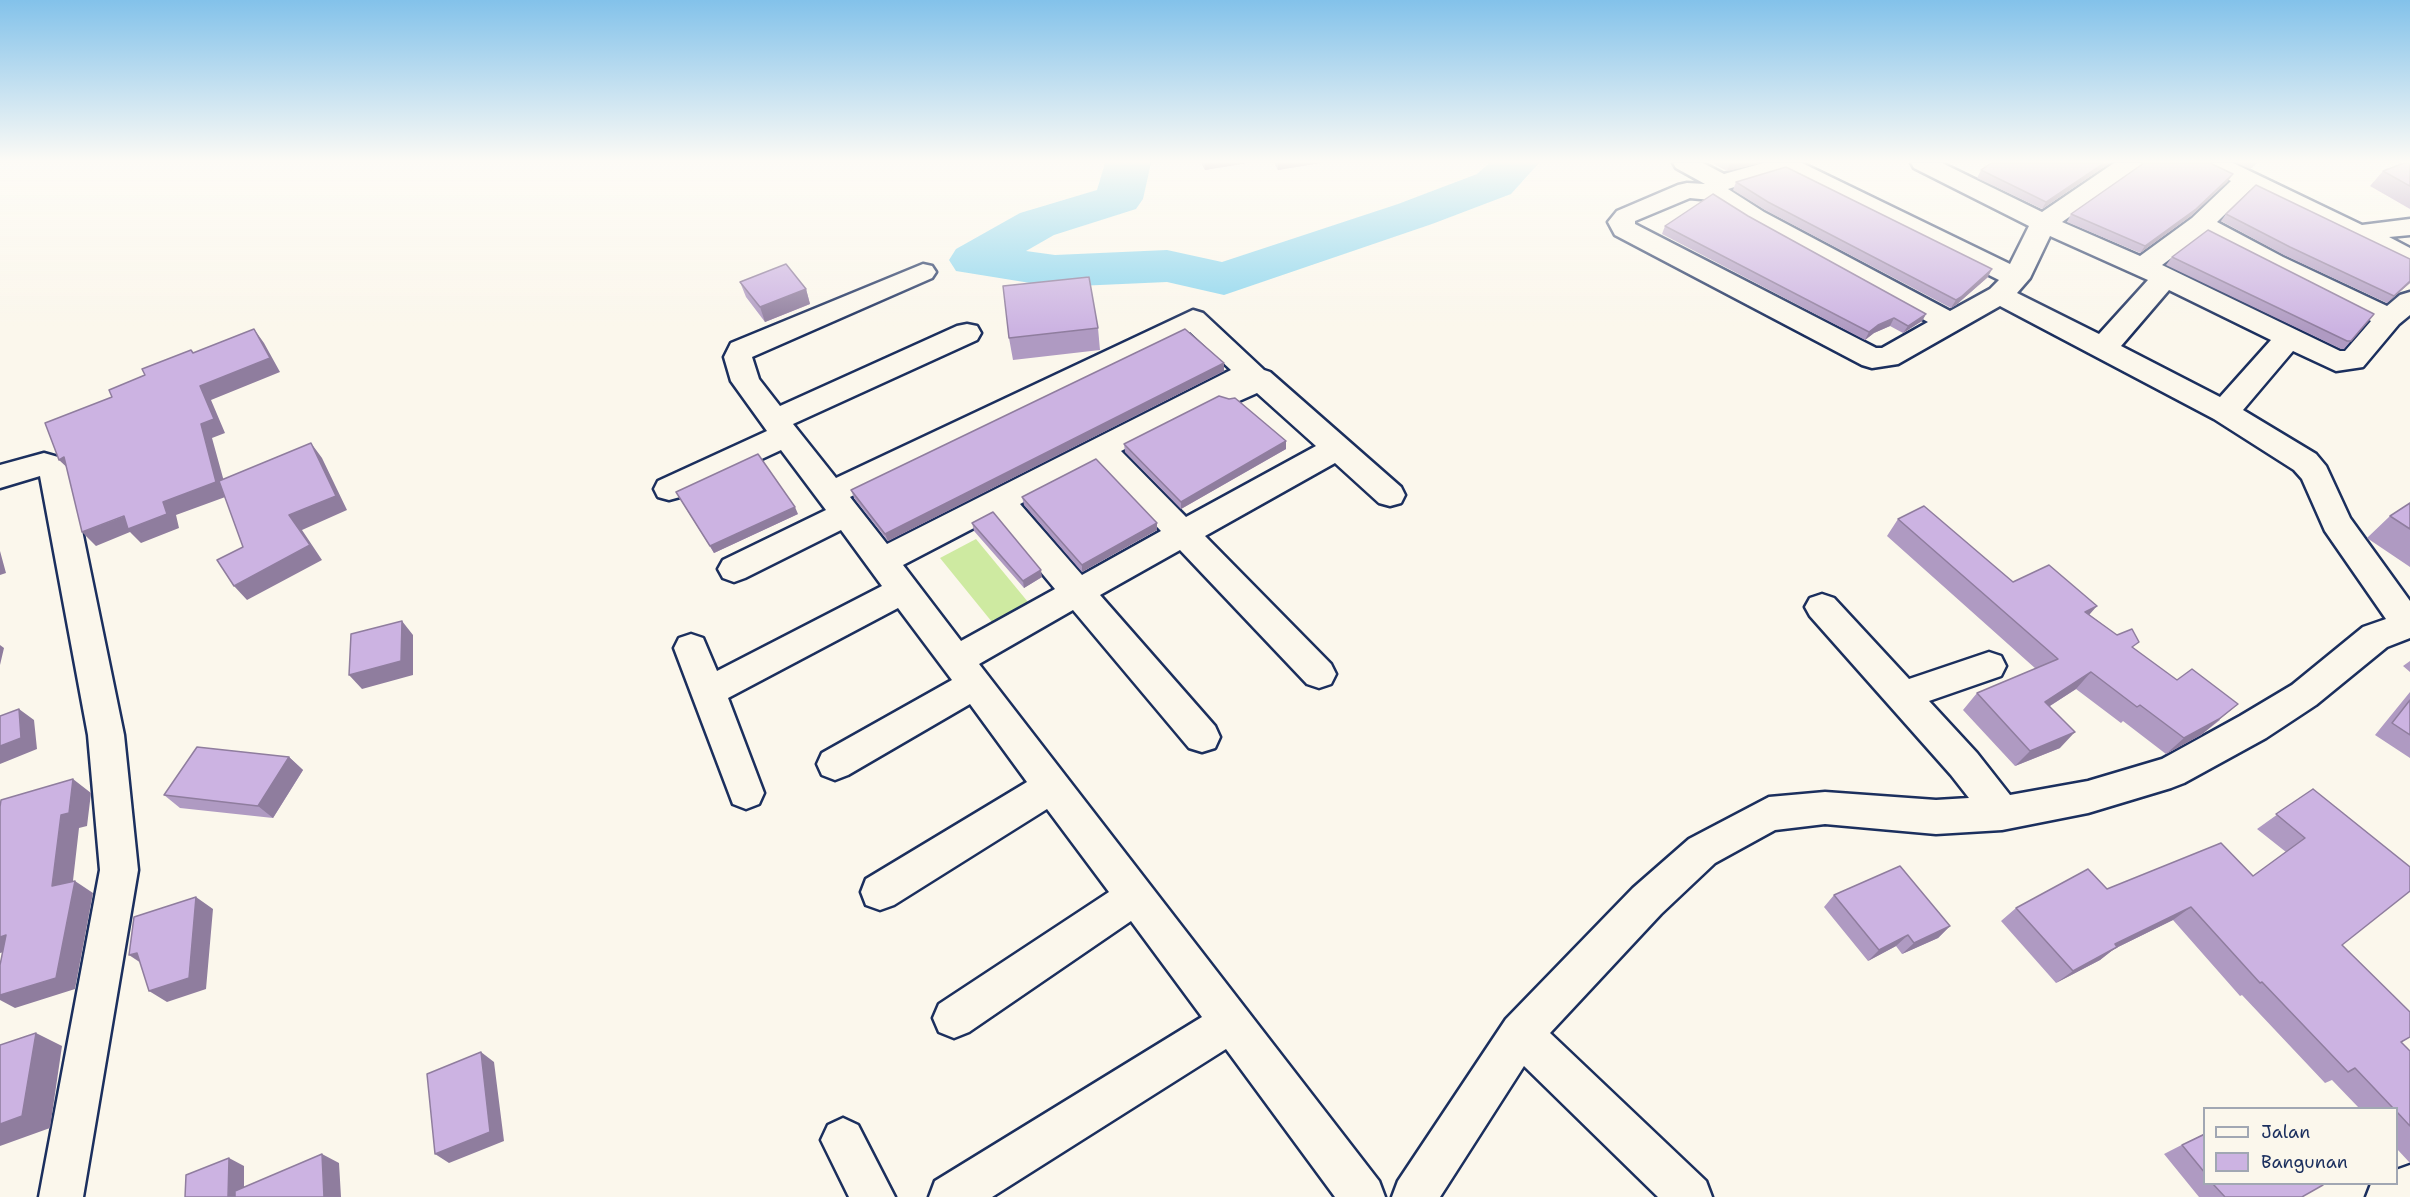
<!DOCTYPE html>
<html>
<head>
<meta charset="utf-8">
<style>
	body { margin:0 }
	#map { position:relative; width:2410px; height:1197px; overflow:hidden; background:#fbf7ec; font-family:"Shantell Sans",sans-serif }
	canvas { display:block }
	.legend { position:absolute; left:2203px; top:1107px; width:195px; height:78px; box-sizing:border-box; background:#fbf7ec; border:2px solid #a1a7b3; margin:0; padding:8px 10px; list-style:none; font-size:18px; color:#1b2f5e }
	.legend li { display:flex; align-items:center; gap:12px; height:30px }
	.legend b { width:30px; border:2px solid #a1a7b3 }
</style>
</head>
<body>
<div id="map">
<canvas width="2410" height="1197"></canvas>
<ul class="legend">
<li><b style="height:8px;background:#fbf7ec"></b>Jalan</li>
<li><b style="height:16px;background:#ccb3e2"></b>Bangunan</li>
</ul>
</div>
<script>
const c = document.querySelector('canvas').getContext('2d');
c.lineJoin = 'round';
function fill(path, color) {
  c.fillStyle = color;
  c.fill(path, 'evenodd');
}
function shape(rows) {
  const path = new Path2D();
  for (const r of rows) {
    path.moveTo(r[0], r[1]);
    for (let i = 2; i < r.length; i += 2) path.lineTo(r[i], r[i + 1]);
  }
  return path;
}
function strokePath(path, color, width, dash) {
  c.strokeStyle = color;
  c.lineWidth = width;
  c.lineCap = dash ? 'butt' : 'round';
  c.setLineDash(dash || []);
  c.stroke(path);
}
fill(shape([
	[976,539,1028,602,992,622,940,558]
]), '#ceeaa1');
fill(shape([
	[1105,163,1151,163,1143,199,1136,209,1054,235,1026,251,1055,255,1167,250,1222,262,1398,204,1477,174,1489,163,1539,163,1511,194,1432,224,1224,295,1167,282,1055,287,956,271,949,260,956,249,1020,213,1097,190,1105,163]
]), '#8dd6ee');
const minor = shape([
	[1673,163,1703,163,1724,174,1763,163,1802,163,2010,264,2029,226,1914,168,1911,163,1942,163,2042,212,2114,163,2142,163,2139,168,2062,222,2140,256,2192,218,2231,181,2205,168,2202,163,2233,163,2362,225,2410,219,2410,235,2389,237,2410,248,2410,266,2401,264,2250,190,2217,222,2283,257,2387,306,2400,295,2410,292,2410,315,2399,324,2363,367,2336,371,2293,351,2243,410,2316,454,2326,466,2350,518,2410,601,2410,638,2387,647,2316,705,2266,738,2184,783,2171,788,2088,813,2002,830,1936,834,1825,824,1775,830,1715,863,1661,914,1550,1033,1706,1181,1712,1197,1658,1197,1524,1066,1440,1197,1392,1197,1398,1181,1506,1019,1633,888,1689,839,1769,797,1825,792,1936,800,1969,798,1951,775,1810,616,1805,607,1810,598,1822,594,1834,598,1909,679,1989,652,2001,656,2006,666,2001,676,1929,701,1977,753,2010,795,2088,781,2162,759,2240,716,2292,685,2363,627,2386,619,2325,531,2302,479,2294,470,2214,419,2000,306,1898,364,1872,368,1862,365,1615,235,1608,222,1617,211,1678,185,1687,183,1705,184,1676,168,1673,163],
	[1783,172,1999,280,1990,289,1950,311,1764,212,1728,189,1783,172],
	[1690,198,1711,200,1746,222,1928,322,1882,348,1876,348,1635,224,1635,221,1690,198],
	[2202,235,2265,269,2371,321,2345,351,2340,351,2162,265,2202,235],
	[2050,236,2148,280,2099,334,2017,293,2030,278,2050,236],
	[2169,290,2271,340,2220,397,2121,346,2169,290],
	[923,264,932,266,936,272,932,278,752,357,759,379,780,406,957,326,967,324,977,326,981,333,977,340,793,424,836,478,1193,310,1203,313,1264,370,1270,372,1401,487,1405,495,1401,503,1390,506,1379,503,1335,463,1205,536,1331,664,1336,674,1331,684,1319,688,1307,684,1180,550,1100,595,1215,726,1220,737,1215,748,1202,752,1189,748,1073,610,979,664,1379,1181,1385,1197,1335,1197,1226,1049,992,1197,929,1197,935,1181,1202,1017,1131,921,969,1032,954,1038,939,1032,933,1018,939,1004,1109,892,1047,809,894,905,880,910,866,905,861,892,866,879,1027,782,970,704,848,775,835,780,822,775,817,764,822,753,952,680,898,608,728,698,764,793,759,804,746,809,733,804,674,648,679,638,691,634,703,638,717,671,882,586,841,530,745,578,734,582,723,578,718,569,723,560,826,510,781,450,680,497,669,500,658,497,654,489,658,481,767,431,731,381,724,357,731,343,923,264],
	[1190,332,1231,370,887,544,850,497,1190,332],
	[1257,393,1316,446,1186,517,1121,451,1219,401,1230,405,1257,393],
	[1097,464,1161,531,1082,575,1020,504,1097,464],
	[995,517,1055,589,961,641,903,565,995,517],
	[44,453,65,459,69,467,124,735,138,870,83,1197,39,1197,100,870,88,735,40,476,0,488,0,465,44,453],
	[843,1118,858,1125,895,1197,849,1197,821,1140,828,1125,843,1118],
	[2410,1165,2410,1197,2366,1197,2371,1184,2396,1184,2396,1170,2410,1165]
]);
strokePath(minor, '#1b2f5e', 5);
fill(minor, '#fbf7ec');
fill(shape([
	[1201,163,1247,163,1205,170],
	[1274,163,1320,163,1278,170],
	[1712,163,1761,163,1727,171],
	[1991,163,2110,163,2042,209,1977,178,1981,170],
	[2143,163,2210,163,2233,174,2227,182,2191,216,2140,253,2067,222,2071,214,2142,164],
	[2237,163,2258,163,2250,169],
	[2410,163,2410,209,2370,186,2383,171],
	[1736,182,1988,277,1956,305,1951,308,1765,210,1733,190],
	[2226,214,2410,259,2410,283,2387,303,2284,255,2221,221],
	[1748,216,1926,314,1922,321,1903,333,1890,326,1874,333,1865,340,1662,234,1665,226],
	[2172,257,2374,314,2344,349,2341,349,2166,265],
	[740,282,806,289,810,304,765,322,746,297],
	[1098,328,1100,350,1013,360,1009,338],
	[1224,363,1224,371,888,541,854,498,851,490],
	[1286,441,1286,449,1181,509,1125,452,1124,444],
	[676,492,798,514,714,553,680,499],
	[1022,497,1157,523,1157,530,1082,572,1024,505],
	[2410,503,2410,567,2367,538,2390,516],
	[1898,519,2013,582,2089,614,2134,648,2220,720,2201,735,2166,754,2123,721,2121,723,2076,689,2050,706,2060,748,2015,766,1963,710,1977,693,2036,669,1887,536],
	[972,523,1042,577,1024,588,974,531],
	[2410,661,2410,672,2403,666],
	[2410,692,2410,758,2375,735],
	[289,757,303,770,273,818,180,808,164,795],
	[2313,789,2342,945,2401,1042,2410,1051,2410,1163,2397,1149,2397,1108,2359,1108,2332,1080,2325,1083,2242,995,2240,996,2173,920,2114,949,2100,960,2056,983,2001,921,2016,908,2107,889,2253,876,2286,852,2257,829],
	[1834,895,1950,926,1938,938,1902,954,1896,946,1868,961,1824,907],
	[2205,1133,2205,1184,2321,1184,2302,1197,2199,1197,2164,1154]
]), '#af9ac2');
fill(shape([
	[1205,163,1247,163,1205,170],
	[1278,163,1320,163,1278,170],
	[1730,163,1761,163,1727,171],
	[2104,163,2110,163,2042,209,2046,202],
	[2233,174,2227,182,2191,216,2140,253,2145,246],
	[1992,269,1988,277,1956,305,1951,308,1956,300],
	[2410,281,2410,283,2387,303,2394,296],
	[806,289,810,304,765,322,760,307],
	[1926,314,1922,321,1903,333,1908,326],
	[1894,318,1890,326,1874,333,1865,340,1869,332,1878,325],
	[254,329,264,343,280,372,211,400,225,433,212,438,228,496,176,515,179,528,141,543,130,532,96,546,82,532,163,502,201,424,200,386],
	[1224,363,1224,371,888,541,885,534],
	[1286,441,1286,449,1181,509,1181,502],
	[311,443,322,458,347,510,302,530,322,560,247,600,234,586,289,515],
	[64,457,73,473,59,460],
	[795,507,798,514,714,553,710,546],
	[1157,523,1157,530,1082,572,1082,565],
	[0,551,6,573,0,575],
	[1041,570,1042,577,1024,588,1023,581],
	[2097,606,2082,623,2085,612],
	[402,621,413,635,413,675,362,689,349,675],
	[0,645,4,648,0,665],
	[2091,672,2076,689,2031,718,2045,702],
	[2238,704,2201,735,2166,754,2184,738],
	[19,709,34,720,37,749,0,764,0,746],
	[2075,732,2060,748,2015,766,2030,751],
	[289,757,303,770,273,818,258,806],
	[73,779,91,793,87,826,79,828,71,898,52,886,61,815],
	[75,881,93,893,75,989,15,1008,0,1000,0,995],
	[196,897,213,909,206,989,167,1002,149,991],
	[2191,907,2173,920,2114,949,2100,960,2056,983,2073,971,2115,944],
	[1950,926,1938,938,1902,954,1914,943],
	[6,935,26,947,0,953,0,937],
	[1908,935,1896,946,1868,961,1879,950],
	[137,953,147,967,129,955],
	[36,1033,62,1046,50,1128,0,1146,0,1124],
	[481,1052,494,1062,504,1141,449,1163,435,1154],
	[322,1154,339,1163,341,1197,324,1197],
	[229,1158,244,1166,244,1197,228,1197]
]), '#8f7d9e');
const building = shape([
	[1991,163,2104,163,2046,202,1981,170,1991,163],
	[2144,163,2210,163,2233,174,2196,209,2145,246,2071,214,2144,163],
	[2404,163,2410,163,2410,186,2383,171,2404,163],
	[1786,167,1992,269,1961,297,1956,300,1768,202,1736,182,1786,167],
	[2256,185,2410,259,2410,281,2394,296,2290,247,2226,214,2256,185],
	[1713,194,1748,216,1926,314,1908,326,1894,318,1878,325,1869,332,1665,226,1713,194],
	[2208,230,2374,314,2351,341,2347,341,2172,257,2208,230],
	[786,264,806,289,760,307,740,282,786,264],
	[1089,277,1098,328,1009,338,1003,286,1089,277],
	[254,329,270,358,200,386,214,419,201,424,216,482,163,502,167,514,128,529,124,516,82,532,64,457,59,460,45,423,112,397,109,390,145,375,142,369,191,350,193,353,254,329],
	[1185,329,1224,363,885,534,851,490,1185,329],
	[1219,396,1229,399,1235,398,1286,441,1181,502,1124,444,1219,396],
	[311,443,336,496,289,515,310,545,234,586,217,560,243,547,219,481,311,443],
	[758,454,795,507,710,546,676,492,758,454],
	[1096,459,1157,523,1082,565,1022,497,1096,459],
	[2410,503,2410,529,2390,516,2410,503],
	[1924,506,2013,582,2049,565,2097,606,2085,612,2117,635,2132,629,2139,642,2132,647,2177,680,2192,669,2238,704,2219,719,2184,738,2140,705,2137,707,2091,672,2045,702,2075,732,2030,751,1977,693,2058,659,1898,519,1924,506],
	[993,512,1041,570,1023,581,972,523,993,512],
	[402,621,401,661,349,675,351,634,402,621],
	[2410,700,2410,735,2392,723,2410,700],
	[19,709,21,738,0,746,0,716,19,709],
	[197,747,289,757,258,806,164,795,197,747],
	[73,779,69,813,61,815,52,886,75,881,56,978,0,995,0,965,6,935,0,937,0,807,1,800,73,779],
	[2313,789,2410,867,2410,891,2342,945,2410,1012,2410,1037,2401,1042,2410,1051,2410,1126,2397,1112,2397,1108,2393,1108,2355,1068,2348,1072,2262,982,2260,983,2191,907,2115,944,2117,947,2073,971,2016,908,2088,869,2107,889,2221,843,2253,876,2305,838,2276,814,2313,789],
	[1900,866,1950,926,1914,943,1908,935,1879,950,1834,895,1900,866],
	[196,897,189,978,149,991,137,953,129,955,134,917,196,897],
	[36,1033,22,1116,0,1124,0,1045,36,1033],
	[481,1052,490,1132,435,1154,427,1074,481,1052],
	[2205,1134,2205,1173,2182,1145,2205,1134],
	[322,1154,324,1197,235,1197,235,1191,322,1154],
	[229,1158,228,1197,185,1197,186,1175,229,1158],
	[2213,1184,2321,1184,2323,1185,2302,1197,2225,1197,2213,1184]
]);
fill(building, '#ccb3e2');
strokePath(building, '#8f7d9e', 1.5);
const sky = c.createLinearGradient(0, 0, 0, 330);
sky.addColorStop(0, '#83c2ea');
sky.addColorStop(0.49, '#fdfbf6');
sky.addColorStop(1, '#fdfbf600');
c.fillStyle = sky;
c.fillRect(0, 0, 2410, 330);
</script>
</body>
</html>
